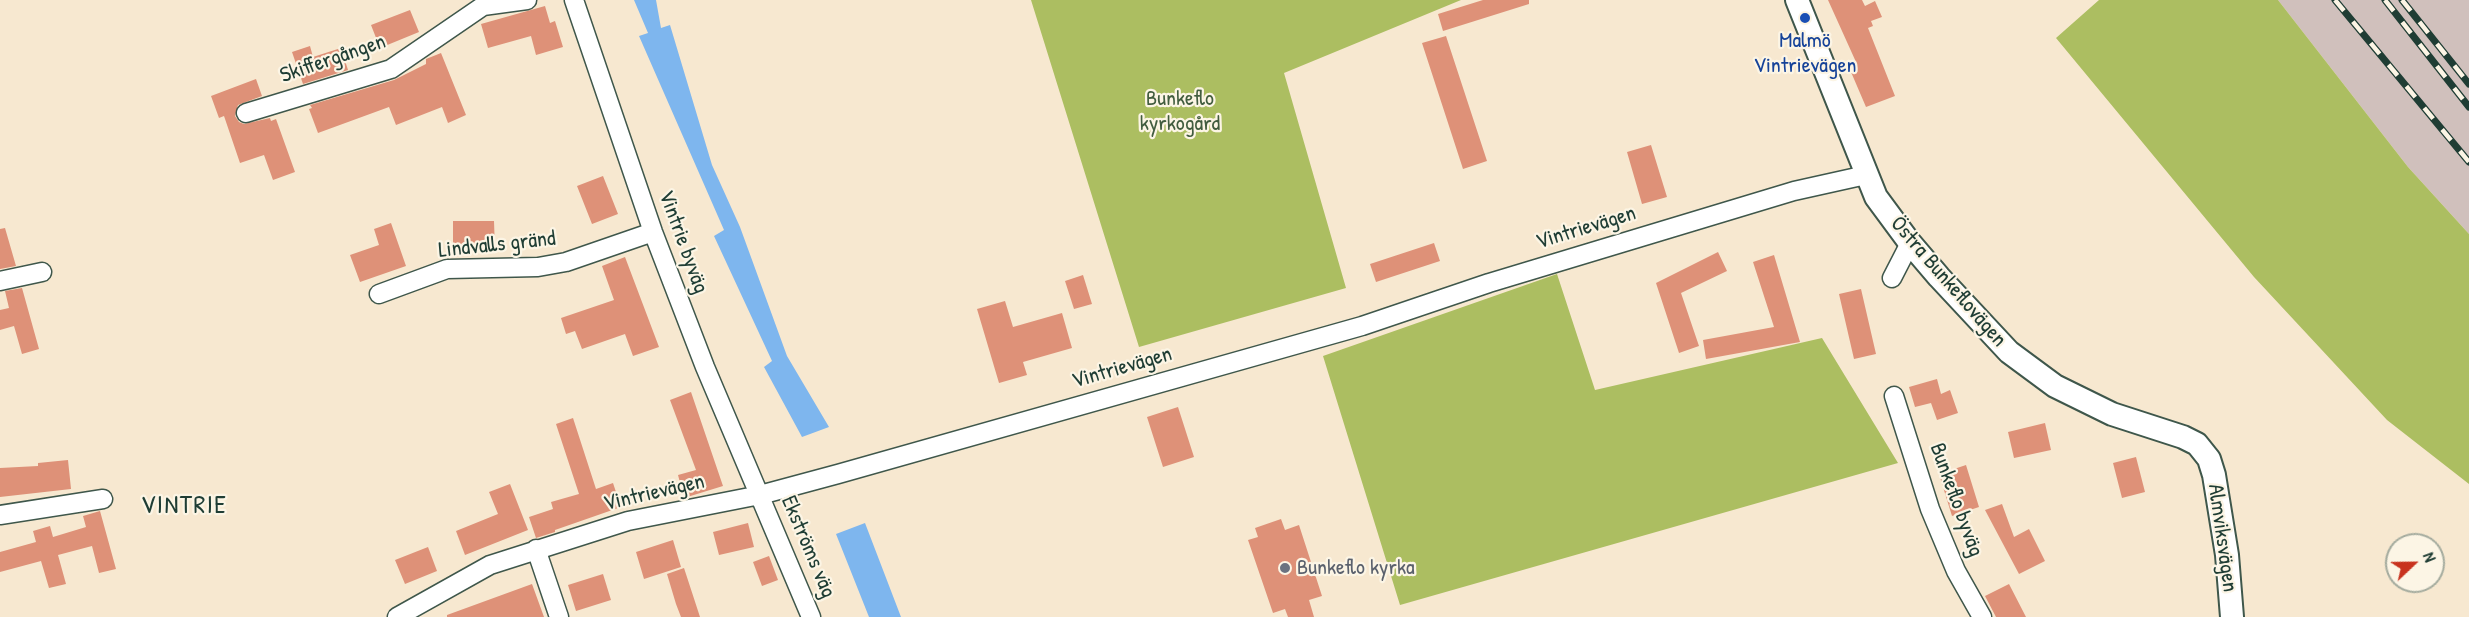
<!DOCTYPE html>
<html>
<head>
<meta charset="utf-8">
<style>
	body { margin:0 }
	#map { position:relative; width:2469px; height:617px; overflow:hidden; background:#f7e8d0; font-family:"Patrick Hand",sans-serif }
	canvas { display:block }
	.north { position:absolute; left:2385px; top:533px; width:60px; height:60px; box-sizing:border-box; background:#fcf5e5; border:2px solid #a4ab9e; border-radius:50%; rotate:68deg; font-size:16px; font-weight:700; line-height:24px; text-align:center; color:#1f3d34 }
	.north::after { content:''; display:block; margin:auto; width:21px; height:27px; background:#c8321e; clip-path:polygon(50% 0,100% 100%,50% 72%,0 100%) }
</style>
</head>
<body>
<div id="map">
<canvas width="2469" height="617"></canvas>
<div class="north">N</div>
</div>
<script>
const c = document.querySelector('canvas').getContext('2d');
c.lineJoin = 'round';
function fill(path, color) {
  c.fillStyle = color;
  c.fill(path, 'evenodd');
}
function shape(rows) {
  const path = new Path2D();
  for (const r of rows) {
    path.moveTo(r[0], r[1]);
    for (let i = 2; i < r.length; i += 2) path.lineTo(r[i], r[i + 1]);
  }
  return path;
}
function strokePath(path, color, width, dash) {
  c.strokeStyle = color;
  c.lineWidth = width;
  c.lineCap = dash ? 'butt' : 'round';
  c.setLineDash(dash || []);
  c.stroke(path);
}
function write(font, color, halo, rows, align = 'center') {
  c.font = font + ' "Patrick Hand",sans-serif';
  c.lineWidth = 4.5;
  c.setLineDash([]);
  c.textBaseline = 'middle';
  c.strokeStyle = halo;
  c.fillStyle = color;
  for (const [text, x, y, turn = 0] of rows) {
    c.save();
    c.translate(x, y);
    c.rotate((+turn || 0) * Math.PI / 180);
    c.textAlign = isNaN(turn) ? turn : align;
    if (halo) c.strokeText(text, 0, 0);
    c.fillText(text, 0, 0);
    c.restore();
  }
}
fill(shape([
	[2278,0,2469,0,2469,234,2408,167]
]), '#d0c0bc');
fill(shape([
	[1031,0,1461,0,1284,73,1346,288,1139,347],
	[2099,0,2278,0,2408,167,2469,234,2469,484,2387,420,2254,277,2056,38],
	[1557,274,1595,390,1822,338,1898,463,1400,605,1323,356]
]), '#acbe61');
fill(shape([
	[634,0,656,0,661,28,670,25,712,165,740,227,787,356,829,427,802,437,764,367,772,361,714,236,724,230,639,36,648,33],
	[865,523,901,617,869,617,836,534]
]), '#7eb6ee');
fill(shape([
	[1483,0,1529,0,1529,4,1443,31,1438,14],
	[1828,0,1862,0,1865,6,1875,1,1882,17,1871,21,1873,26,1868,28,1895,96,1866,107,1848,65,1856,62],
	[545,6,550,23,555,21,563,47,536,55,531,36,488,48,481,24],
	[410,10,419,32,380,48,371,25],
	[1446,36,1487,161,1463,169,1422,43],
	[310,46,313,57,341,48,348,70,303,84,292,52],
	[441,53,466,115,448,123,442,107,396,125,389,107,318,133,309,109,312,108,310,105,394,80,426,64,426,59],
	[256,79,262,96,238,105,235,116,239,122,244,124,270,118,271,121,276,119,295,172,273,180,264,155,240,163,224,116,219,118,211,96],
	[1651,145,1667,197,1642,204,1627,152],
	[603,176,618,214,592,224,577,186],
	[453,221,494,221,495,250,453,251],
	[391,223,406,266,360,282,350,255,379,245,374,229],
	[5,228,16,266,0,269,0,229],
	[1434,243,1440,261,1376,282,1370,264],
	[1718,252,1727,271,1681,293,1699,346,1679,353,1656,283],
	[1774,255,1800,342,1706,359,1703,340,1774,327,1753,262],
	[625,257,659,347,633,356,625,334,582,349,575,331,566,334,561,318,614,300,602,266],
	[1083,275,1092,304,1074,309,1065,281],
	[22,288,39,349,22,354,14,326,0,330,0,310,9,308,5,291],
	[1861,289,1876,354,1854,359,1839,294],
	[1005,301,1013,327,1062,313,1072,348,1023,362,1027,375,999,383,977,309],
	[1937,379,1941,394,1950,390,1958,413,1937,420,1931,403,1915,407,1909,387],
	[691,392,723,486,684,498,678,475,696,470,670,400],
	[1178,407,1194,457,1163,467,1147,417],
	[573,418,596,489,613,483,621,507,555,530,555,532,536,538,529,517,553,509,551,502,579,494,556,424],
	[2045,423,2051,450,2014,458,2008,432],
	[2136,457,2145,492,2122,498,2113,463],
	[68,460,71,489,0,497,0,468,38,466,38,463],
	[1966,465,1979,507,1952,516,1939,474],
	[510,484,528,530,465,555,456,531,498,514,489,492],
	[2002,504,2014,537,2029,529,2045,561,2019,574,1985,510],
	[100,511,116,569,99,573,92,546,58,555,66,584,49,588,41,561,0,572,0,552,36,542,33,531,50,526,53,537,86,527,83,516],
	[1281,519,1285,530,1299,525,1322,596,1309,600,1314,617,1288,617,1285,609,1273,613,1248,540,1258,537,1255,528],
	[748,523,754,547,719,555,713,532],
	[673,540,681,567,644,579,636,552],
	[428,547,437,571,405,584,395,560],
	[769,556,778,580,762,586,753,562],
	[684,568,700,617,681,617,676,604,667,574],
	[603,574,611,600,576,611,568,585],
	[532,584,544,617,447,617,447,615],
	[2009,584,2026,617,1996,617,1985,596]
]), '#de9178');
const minor = shape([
	[574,0,653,232,705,367,811,617],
	[246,113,391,69,483,6,527,0],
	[1892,278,1910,243],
	[0,281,42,272],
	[379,294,447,269,538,267,566,262,653,232],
	[1894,396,1930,509,1956,571,1982,617],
	[0,515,103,499],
	[536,549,559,617],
	[397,617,490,565,628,521,760,495,838,474,1362,326,1489,283,1794,191,1866,175]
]);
const tertiary = shape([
	[1797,0,1876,197,1910,243,1939,277,2009,352,2055,386,2112,414,2183,437,2197,444,2209,459,2214,475,2227,555,2232,617]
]);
strokePath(minor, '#3f574b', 21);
strokePath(tertiary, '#3f574b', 26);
strokePath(minor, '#fff', 18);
strokePath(tertiary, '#fff', 22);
const rail = shape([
	[2335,0,2469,162],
	[2385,0,2469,107],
	[2402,0,2469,84]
]);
strokePath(rail, '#1f3d34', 7);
strokePath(rail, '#fcf5e5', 4.5, [14]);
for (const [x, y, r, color] of [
	[1805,18,6,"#1a4fb4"],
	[1285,568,6,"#6b7280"]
]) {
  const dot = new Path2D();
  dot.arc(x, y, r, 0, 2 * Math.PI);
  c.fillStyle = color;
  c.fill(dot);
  strokePath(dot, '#fcf5e5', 2);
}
write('22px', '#164399', '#fcf5e5', [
	["Malmö",1805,41],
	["Vintrievägen",1805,66]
]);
write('22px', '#1f3d34', '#fcf5e5', [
	["Skiffergången",333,59,-19],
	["Vintrievägen",1586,228,-17],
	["Vintrie byväg",683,242,70],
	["Lindvalls gränd",497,245,-6],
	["Östra Bunkeflovägen",1948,282,49],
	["Vintrievägen",1122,368,-16],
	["Vintrievägen",654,493,-13],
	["Bunkeflo byväg",1956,500,70],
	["Almviksvägen",2222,538,82],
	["Ekströms väg",808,547,67]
]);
write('22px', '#425d3f', '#fcf5e5', [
	["Bunkeflo",1180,99],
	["kyrkogård",1180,124]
]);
write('22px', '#5b616d', '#fcf5e5', [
	["Bunkeflo kyrka",1297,568]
], 'left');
c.letterSpacing = '1.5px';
write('26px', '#1f3d34', '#fcf5e5', [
	["VINTRIE",184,506]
]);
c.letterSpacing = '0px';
</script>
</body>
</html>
